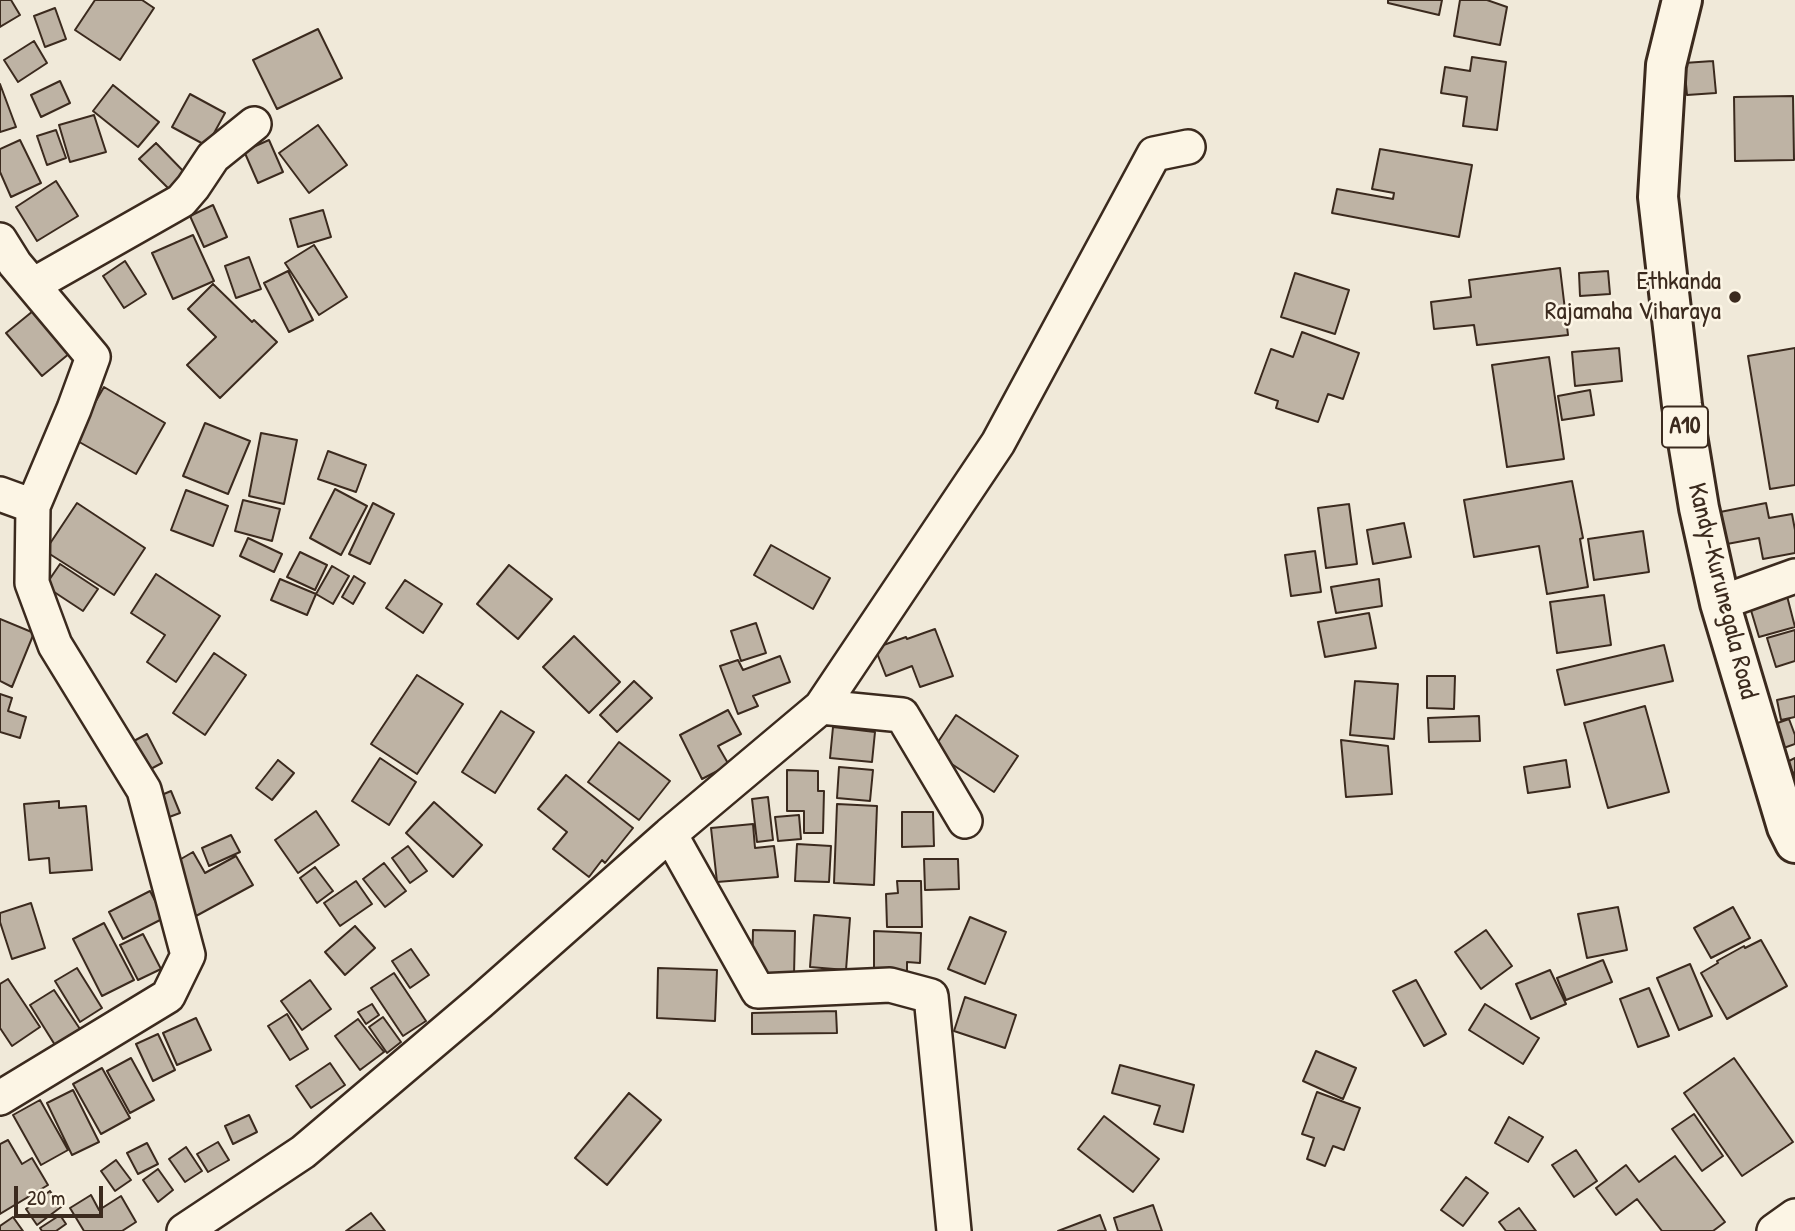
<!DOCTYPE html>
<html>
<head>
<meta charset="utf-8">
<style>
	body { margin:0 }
	#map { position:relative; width:1795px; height:1231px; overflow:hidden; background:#f0e9d9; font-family:"Patrick Hand",sans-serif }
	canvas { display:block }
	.scale { position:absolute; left:14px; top:1186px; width:89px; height:32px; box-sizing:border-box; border:4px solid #3b2a1e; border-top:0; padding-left:9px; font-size:21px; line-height:24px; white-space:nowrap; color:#3b2a1e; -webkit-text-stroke:5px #fcf5e5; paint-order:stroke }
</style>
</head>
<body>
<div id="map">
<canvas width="1795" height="1231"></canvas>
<div class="scale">20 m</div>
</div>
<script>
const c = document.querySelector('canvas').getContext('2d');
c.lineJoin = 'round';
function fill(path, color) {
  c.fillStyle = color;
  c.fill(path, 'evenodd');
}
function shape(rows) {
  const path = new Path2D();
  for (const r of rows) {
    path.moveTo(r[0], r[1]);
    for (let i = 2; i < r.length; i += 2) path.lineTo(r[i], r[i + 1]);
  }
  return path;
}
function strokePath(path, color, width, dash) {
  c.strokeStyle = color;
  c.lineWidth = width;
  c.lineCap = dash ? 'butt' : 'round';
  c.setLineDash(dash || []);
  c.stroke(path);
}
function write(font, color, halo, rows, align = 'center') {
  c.font = font + ' "Patrick Hand",sans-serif';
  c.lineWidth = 5;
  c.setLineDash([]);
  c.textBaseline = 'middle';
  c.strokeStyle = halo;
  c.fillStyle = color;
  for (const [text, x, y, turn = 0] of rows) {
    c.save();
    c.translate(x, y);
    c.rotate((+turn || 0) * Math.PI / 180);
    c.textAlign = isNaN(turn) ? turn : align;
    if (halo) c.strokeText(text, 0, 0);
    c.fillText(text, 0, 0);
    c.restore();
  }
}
const building = shape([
	[0,0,11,0,20,15,0,27,0,0],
	[95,0,142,0,154,8,120,60,75,30,95,0],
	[1388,0,1442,0,1439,15,1388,3,1388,0],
	[1460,0,1487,0,1507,7,1500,45,1454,36,1460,0],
	[55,8,66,39,45,47,34,16,55,8],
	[318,29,342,78,277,109,253,60,318,29],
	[34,41,47,63,18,82,4,60,34,41],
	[1472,57,1506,62,1497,130,1463,126,1467,97,1441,93,1445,67,1470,71,1472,57],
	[1713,61,1716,93,1687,95,1684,63,1713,61],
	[60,81,70,103,41,117,31,95,60,81],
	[0,84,16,127,0,132,0,84],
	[113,85,159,122,138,147,93,111,113,85],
	[190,94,225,113,207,146,172,127,190,94],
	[1793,96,1794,160,1735,161,1734,97,1793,96],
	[94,115,106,152,70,162,59,125,94,115],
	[318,125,347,165,309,193,279,153,318,125],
	[56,130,66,158,47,165,37,136,56,130],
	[20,140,41,183,11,197,0,172,0,149,20,140],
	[269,140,283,172,258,183,244,151,269,140],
	[156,143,187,175,171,191,139,159,156,143],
	[1380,149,1472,165,1459,237,1332,213,1337,189,1393,199,1394,193,1372,189,1380,149],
	[56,181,78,216,37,241,16,207,56,181],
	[213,205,227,237,204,247,190,216,213,205],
	[323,210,331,237,298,247,290,219,323,210],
	[193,235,214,281,173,299,152,253,193,235],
	[314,245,347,297,319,315,285,263,314,245],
	[249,257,261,289,236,298,225,266,249,257],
	[125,261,146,294,124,308,103,276,125,261],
	[1560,268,1568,335,1477,345,1474,325,1434,329,1431,302,1471,297,1469,280,1560,268],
	[288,271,313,320,289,332,264,283,288,271],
	[1608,271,1610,294,1580,296,1579,273,1608,271],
	[1295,273,1349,290,1335,334,1281,317,1295,273],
	[213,284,252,322,254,320,277,342,220,398,187,365,216,337,188,309,213,284],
	[33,311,70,353,42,376,6,333,33,311],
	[1302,332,1359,353,1343,399,1328,394,1318,422,1276,408,1278,401,1255,393,1271,349,1293,357,1302,332],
	[1619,348,1622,381,1575,386,1572,352,1619,348],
	[1795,348,1795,485,1770,489,1748,356,1795,348],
	[1549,357,1564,459,1507,467,1492,365,1549,357],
	[104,387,165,423,136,474,74,439,104,387],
	[1590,390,1594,415,1562,420,1558,396,1590,390],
	[205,423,250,441,228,494,183,476,205,423],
	[261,433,297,440,284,504,249,496,261,433],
	[328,451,366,465,356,492,318,479,328,451],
	[1572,481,1583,538,1580,539,1588,587,1547,594,1539,546,1474,557,1464,500,1572,481],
	[335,489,367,506,341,555,310,538,335,489],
	[186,490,228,506,213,546,171,530,186,490],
	[243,500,280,509,272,541,235,531,243,500],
	[77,503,145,548,114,595,45,551,77,503],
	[373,503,394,514,370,564,349,554,373,503],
	[1766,503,1769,518,1792,514,1795,530,1795,553,1763,559,1759,538,1727,544,1720,512,1766,503],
	[1349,504,1357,564,1326,568,1318,508,1349,504],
	[1404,523,1411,557,1373,564,1367,530,1404,523],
	[1643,531,1649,572,1594,580,1588,539,1643,531],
	[248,538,282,554,274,572,240,556,248,538],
	[771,545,830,578,813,609,754,575,771,545],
	[1315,551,1321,592,1291,596,1285,555,1315,551],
	[300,552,327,565,315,590,287,577,300,552],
	[60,564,98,589,83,611,45,586,60,564],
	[509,565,552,599,518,639,477,604,509,565],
	[332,566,349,576,333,604,316,594,332,566],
	[156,574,220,616,176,682,147,662,165,635,131,613,156,574],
	[354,576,365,583,353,604,342,597,354,576],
	[280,579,316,594,307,615,271,600,280,579],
	[1379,579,1382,606,1336,613,1331,587,1379,579],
	[405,580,442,604,423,633,386,608,405,580],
	[1604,595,1611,645,1557,653,1550,602,1604,595],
	[1787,596,1795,627,1759,637,1750,607,1787,596],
	[1369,613,1376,648,1325,657,1318,622,1369,613],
	[0,619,34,633,12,687,0,681,0,619],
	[756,623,766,653,741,661,731,631,756,623],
	[935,629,953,676,920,687,912,666,886,676,875,648,906,637,907,639,935,629],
	[1795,630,1795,661,1776,667,1767,638,1795,630],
	[574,636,620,682,589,713,543,667,574,636],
	[1664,645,1673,681,1565,705,1557,670,1664,645],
	[214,653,246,675,205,735,173,713,214,653],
	[780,656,790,682,753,696,758,706,738,714,720,666,738,660,743,670,780,656],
	[417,675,463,704,417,774,371,744,417,675],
	[1427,676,1455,676,1454,709,1427,708,1427,676],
	[634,681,652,698,617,732,600,715,634,681],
	[1355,681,1398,684,1394,739,1350,735,1355,681],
	[0,694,12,698,8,711,26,717,20,738,0,732,0,694],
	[1795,696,1795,717,1781,720,1777,700,1795,696],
	[1645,706,1669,792,1608,808,1584,723,1645,706],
	[728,710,741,734,718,746,729,765,702,779,680,735,728,710],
	[501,711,534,732,495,793,462,772,501,711],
	[956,715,1018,756,994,792,932,751,956,715],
	[1479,716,1480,741,1429,742,1428,718,1479,716],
	[1789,719,1795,735,1795,744,1778,750,1769,726,1789,719],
	[833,727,875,732,872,762,830,758,833,727],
	[147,734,162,763,145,772,130,743,147,734],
	[1341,740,1388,746,1392,794,1346,797,1341,740],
	[619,742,670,781,639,820,588,782,619,742],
	[380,758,416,782,389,825,352,801,380,758],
	[1795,758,1795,776,1787,762,1795,758],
	[278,760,294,773,272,800,256,788,278,760],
	[1566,760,1570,787,1528,793,1524,767,1566,760],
	[839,767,873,770,870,801,837,798,839,767],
	[787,770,818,771,818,791,824,791,823,833,804,833,804,811,787,811,787,770],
	[566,775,633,828,605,863,602,860,589,877,553,849,567,832,538,809,566,775],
	[171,791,180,813,161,820,152,799,171,791],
	[768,797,773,840,757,842,752,799,768,797],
	[59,801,59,808,86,806,92,870,50,873,49,858,29,860,24,804,59,801],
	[434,802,482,845,453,877,406,833,434,802],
	[837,804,877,806,874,885,834,883,837,804],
	[316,811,339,845,298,873,275,840,316,811],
	[902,812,933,812,934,846,902,847,902,812],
	[799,815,801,839,778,841,775,817,799,815],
	[753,824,755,848,774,846,778,877,717,882,711,828,753,824],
	[231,835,240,852,209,866,202,848,231,835],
	[797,844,831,846,829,882,795,881,797,844],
	[408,846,427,871,410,883,392,858,408,846],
	[193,852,205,873,236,856,253,885,196,916,179,888,186,884,174,863,193,852],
	[924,859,958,859,959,889,925,890,924,859],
	[384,863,406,891,385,907,363,879,384,863],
	[315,867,333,891,317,903,300,878,315,867],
	[356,881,372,904,340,926,324,903,356,881],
	[897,881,921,881,922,927,887,927,886,894,898,893,897,881],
	[150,891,164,918,123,939,109,912,150,891],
	[31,903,45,948,12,959,0,922,0,913,31,903],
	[1618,907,1627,950,1587,958,1578,914,1618,907],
	[1733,907,1750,938,1711,958,1694,928,1733,907],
	[814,915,850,918,846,970,810,967,814,915],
	[970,917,1006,932,985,984,948,969,970,917],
	[104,923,134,980,102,996,73,939,104,923],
	[355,926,375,948,345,975,325,952,355,926],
	[753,930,795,931,794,975,752,975,753,930],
	[1486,930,1512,966,1481,989,1455,952,1486,930],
	[874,931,921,933,920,963,907,962,907,975,874,975,874,931],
	[143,934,161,969,138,980,120,945,143,934],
	[1761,940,1787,986,1727,1019,1701,973,1718,963,1717,961,1744,946,1745,948,1761,940],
	[411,949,429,975,410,988,392,961,411,949],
	[1603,960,1612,982,1566,1000,1557,978,1603,960],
	[1690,964,1712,1016,1679,1030,1657,978,1690,964],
	[77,968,102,1008,80,1022,55,981,77,968],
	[658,968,717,970,715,1021,657,1018,658,968],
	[1550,970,1566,1004,1531,1019,1516,984,1550,970],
	[394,973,426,1021,403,1036,371,988,394,973],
	[8,979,40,1027,12,1046,0,1028,0,984,8,979],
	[310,980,331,1009,302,1030,281,1001,310,980],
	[1416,980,1446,1034,1424,1046,1393,991,1416,980],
	[1649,988,1669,1036,1638,1047,1620,999,1649,988],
	[54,990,80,1029,55,1045,30,1005,54,990],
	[965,997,1016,1015,1005,1048,954,1031,965,997],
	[372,1004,379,1015,366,1024,358,1012,372,1004],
	[1485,1004,1539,1038,1523,1064,1469,1030,1485,1004],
	[836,1011,837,1033,752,1034,752,1013,836,1011],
	[287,1014,308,1049,290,1060,268,1026,287,1014],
	[383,1017,401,1042,387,1053,369,1027,383,1017],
	[196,1018,211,1050,177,1065,163,1033,196,1018],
	[358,1019,384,1052,360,1070,335,1036,358,1019],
	[158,1034,175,1070,153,1081,136,1044,158,1034],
	[1316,1051,1356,1068,1343,1099,1303,1081,1316,1051],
	[131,1058,154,1100,130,1113,107,1071,131,1058],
	[1734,1058,1793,1142,1742,1176,1684,1093,1734,1058],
	[330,1063,345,1085,311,1108,296,1086,330,1063],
	[1120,1065,1194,1085,1183,1132,1154,1124,1160,1106,1112,1093,1120,1065],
	[102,1068,130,1118,101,1134,73,1084,102,1068],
	[73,1090,99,1142,72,1155,47,1103,73,1090],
	[1317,1092,1360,1108,1344,1150,1333,1146,1325,1166,1307,1159,1314,1138,1302,1134,1317,1092],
	[629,1093,661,1120,607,1185,575,1158,629,1093],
	[40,1100,68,1150,41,1165,13,1115,40,1100],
	[1694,1114,1723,1156,1702,1171,1672,1129,1694,1114],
	[249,1115,257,1132,233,1144,225,1126,249,1115],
	[1104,1116,1159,1159,1133,1192,1078,1149,1104,1116],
	[1509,1117,1543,1137,1528,1162,1495,1143,1509,1117],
	[8,1140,22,1164,32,1158,48,1185,0,1214,0,1144,8,1140],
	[218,1142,229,1160,208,1172,197,1154,218,1142],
	[147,1143,158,1164,138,1174,127,1153,147,1143],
	[186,1147,202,1171,185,1182,169,1159,186,1147],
	[1576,1150,1597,1181,1574,1197,1552,1165,1576,1150],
	[1675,1156,1725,1222,1713,1231,1662,1231,1637,1199,1616,1215,1596,1188,1626,1165,1639,1182,1675,1156],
	[116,1160,131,1180,115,1191,101,1171,116,1160],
	[158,1169,173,1190,158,1202,143,1180,158,1169],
	[1466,1177,1488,1193,1463,1226,1441,1210,1466,1177],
	[50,1191,61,1207,37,1225,26,1209,50,1191],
	[91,1195,99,1210,121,1196,136,1222,122,1231,84,1231,70,1208,91,1195],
	[1153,1205,1162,1231,1118,1231,1114,1218,1153,1205],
	[1519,1208,1536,1231,1506,1231,1499,1222,1519,1208],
	[371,1213,385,1231,346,1231,371,1213],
	[60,1215,66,1224,56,1231,42,1231,40,1228,60,1215],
	[1100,1215,1106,1231,1058,1231,1100,1215],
	[13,1217,23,1231,0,1231,0,1226,13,1217]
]);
fill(building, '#beb3a4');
strokePath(building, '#3b2a1e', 2);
const minor = shape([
	[0,240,15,264,93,357,74,409,33,506,32,583,55,645,144,790,188,955,168,996,0,1098],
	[33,285,181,201,193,187,213,157,254,124],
	[0,494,33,506],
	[1720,603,1795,576],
	[821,707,902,715,965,821],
	[670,834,758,991,890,985,931,996,954,1231],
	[184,1231,303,1152,480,1002,670,834,821,707,998,443,1154,154,1188,147],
	[1774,1231,1795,1216]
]);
const highway = shape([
	[1682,0,1666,65,1658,197,1682,405,1699,508,1720,603,1787,827,1795,843]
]);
strokePath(minor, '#3b2a1e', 38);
strokePath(highway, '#3b2a1e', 44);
strokePath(minor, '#fcf5e5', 33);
strokePath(highway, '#fcf5e5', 38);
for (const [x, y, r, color] of [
	[1735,297,7,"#3b2a1e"]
]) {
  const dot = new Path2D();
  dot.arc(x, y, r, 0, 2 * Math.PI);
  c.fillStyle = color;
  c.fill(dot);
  strokePath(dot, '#fcf5e5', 2.5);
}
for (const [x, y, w] of [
	[1685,427,46]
]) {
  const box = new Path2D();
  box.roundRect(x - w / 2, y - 20.5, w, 41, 5);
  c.fillStyle = '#fcf5e5';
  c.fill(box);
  strokePath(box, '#3b2a1e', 2);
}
write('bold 24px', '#3b2a1e', null, [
	["A10",1685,427]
]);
write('26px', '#3b2a1e', '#fcf5e5', [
	["Ethkanda",1721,282],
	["Rajamaha Viharaya",1721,312]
], 'right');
write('26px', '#3b2a1e', '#fcf5e5', [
	["Kandy-Kurunegala Road",1722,591,76]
]);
</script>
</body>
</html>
